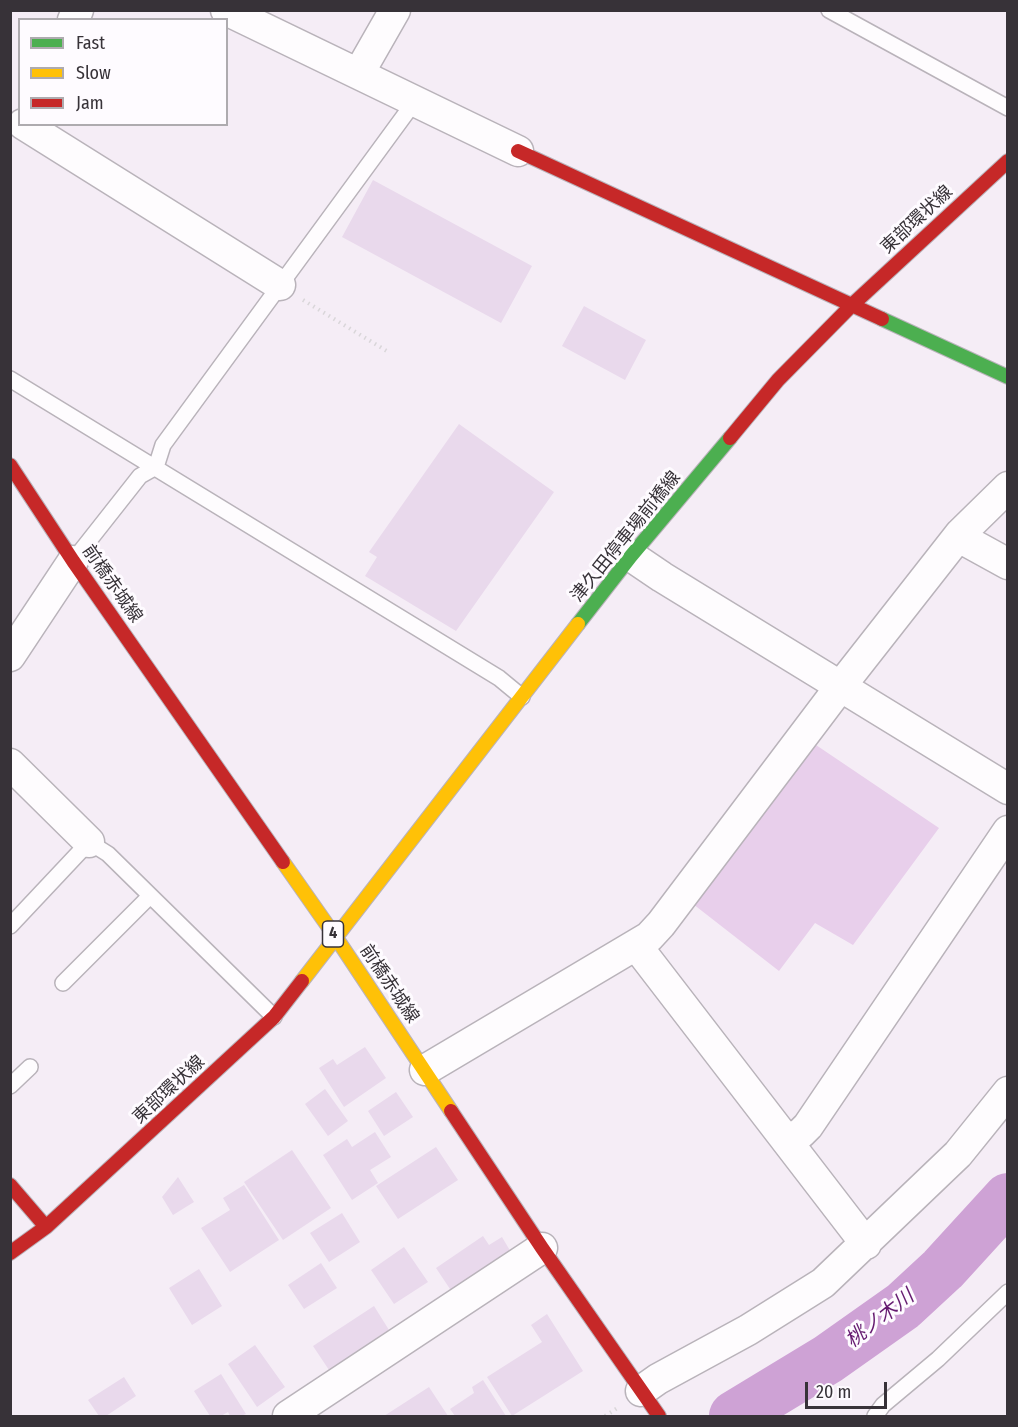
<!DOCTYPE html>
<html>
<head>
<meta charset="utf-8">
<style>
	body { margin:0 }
	#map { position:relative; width:1018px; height:1427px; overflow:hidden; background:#f5edf6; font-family:"Fira Sans Condensed",sans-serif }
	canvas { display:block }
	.frame { position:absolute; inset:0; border:12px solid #373238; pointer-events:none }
	.legend { position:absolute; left:18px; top:18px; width:210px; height:108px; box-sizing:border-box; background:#fefbff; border:2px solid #aeabaf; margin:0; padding:8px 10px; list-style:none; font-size:18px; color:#373238 }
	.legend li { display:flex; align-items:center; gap:12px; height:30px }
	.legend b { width:30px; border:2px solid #aeabaf }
	.scale { position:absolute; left:805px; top:1382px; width:82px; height:27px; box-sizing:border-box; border:3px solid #373238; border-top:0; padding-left:8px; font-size:18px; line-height:21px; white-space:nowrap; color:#373238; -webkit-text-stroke:4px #fefbff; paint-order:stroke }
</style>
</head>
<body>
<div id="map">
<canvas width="1018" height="1427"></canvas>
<div class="frame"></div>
<ul class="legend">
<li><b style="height:8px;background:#4caf50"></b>Fast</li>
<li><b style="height:8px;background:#ffc107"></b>Slow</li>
<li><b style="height:8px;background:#c62828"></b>Jam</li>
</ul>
<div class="scale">20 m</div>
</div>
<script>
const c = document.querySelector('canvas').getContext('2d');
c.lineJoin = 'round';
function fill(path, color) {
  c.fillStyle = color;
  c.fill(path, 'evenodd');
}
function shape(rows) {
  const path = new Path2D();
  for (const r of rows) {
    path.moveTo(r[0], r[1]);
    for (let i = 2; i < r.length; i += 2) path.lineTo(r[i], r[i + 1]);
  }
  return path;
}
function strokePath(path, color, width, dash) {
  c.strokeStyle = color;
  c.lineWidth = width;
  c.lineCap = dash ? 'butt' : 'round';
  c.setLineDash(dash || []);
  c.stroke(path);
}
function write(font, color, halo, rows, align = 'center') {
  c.font = font + ' "Fira Sans Condensed","Noto Sans JP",sans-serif';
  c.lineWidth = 6;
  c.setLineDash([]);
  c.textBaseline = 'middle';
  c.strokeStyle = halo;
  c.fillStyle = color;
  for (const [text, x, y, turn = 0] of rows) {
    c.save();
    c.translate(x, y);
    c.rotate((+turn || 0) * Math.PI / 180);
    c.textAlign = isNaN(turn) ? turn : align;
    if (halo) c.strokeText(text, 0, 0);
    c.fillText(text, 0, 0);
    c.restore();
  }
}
fill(shape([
	[816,745,939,828,853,945,815,923,779,971,693,904]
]), '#e8cfeb');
strokePath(shape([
	[734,1416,828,1359,903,1306,943,1269,1008,1198]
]), '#cea2d5', 50);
fill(shape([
	[373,180,532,266,501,323,342,237],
	[584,306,646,340,625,380,562,346],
	[459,424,554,492,456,631,365,576,377,557,369,552],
	[365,1047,386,1078,344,1107,319,1068,333,1059,337,1065],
	[325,1089,348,1121,328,1136,305,1104],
	[396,1092,413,1117,384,1136,368,1111],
	[375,1132,391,1157,370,1170,378,1183,352,1200,323,1155,347,1139,352,1147],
	[436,1147,458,1180,398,1219,376,1186],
	[292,1150,331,1208,283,1240,244,1182],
	[178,1177,194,1202,173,1215,162,1197],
	[244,1185,279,1240,230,1272,201,1228,230,1210,223,1198],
	[342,1213,360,1242,329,1262,310,1233],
	[483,1236,489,1245,502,1237,512,1254,452,1292,436,1268],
	[404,1247,428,1282,394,1304,371,1270],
	[321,1263,337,1288,304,1309,288,1285],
	[199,1269,222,1306,192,1325,169,1288],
	[374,1306,389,1330,329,1370,313,1346],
	[547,1314,583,1371,512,1416,487,1377,542,1342,531,1325],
	[255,1345,285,1387,257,1407,228,1364],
	[221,1374,246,1414,241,1416,230,1416,228,1412,221,1416,210,1416,194,1391],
	[124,1377,136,1396,106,1416,99,1416,88,1400],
	[483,1380,506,1416,455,1416,450,1409,474,1393,472,1387],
	[429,1387,448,1416,384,1416]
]), '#e9d9ec');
const lane = shape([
	[829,10,1008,108],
	[10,379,499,678,522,697],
	[73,561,140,476,156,467,163,445,415,101],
	[10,926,89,842,108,854,274,1017],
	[63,983,149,897],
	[10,1086,30,1067],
	[875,1416,883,1405,938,1359,1008,1292]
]);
const street = shape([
	[226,10,518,151],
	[73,20,78,10],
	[359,73,395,10],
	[23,124,280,285],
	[960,534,968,542,1008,564],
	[631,556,662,577,1008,789],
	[10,656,73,561],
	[10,764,89,842],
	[636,945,866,1244],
	[425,1070,649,937,661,924,840,687,960,534,1008,487],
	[787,1141,801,1133,808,1126,1008,831],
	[641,1391,658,1379,748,1330,823,1283,958,1154,1008,1092],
	[288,1416,542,1248]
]);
const fast = shape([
	[882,319,1008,377],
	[578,624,631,556,730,438]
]);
const slow = shape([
	[283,862,337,939,451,1111],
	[302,981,578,624]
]);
const jam = shape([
	[518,151,882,319],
	[730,438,778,380,852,305,1008,161],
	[10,465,73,561,283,862],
	[451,1111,542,1248,659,1416],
	[10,1185,46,1227],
	[10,1253,46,1227,274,1017,302,981]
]);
strokePath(lane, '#b9b3ba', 18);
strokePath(street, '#b9b3ba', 33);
strokePath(fast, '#b9b3ba', 16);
strokePath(slow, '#b9b3ba', 16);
strokePath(jam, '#b9b3ba', 16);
strokePath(shape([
	[303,300,390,353],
	[605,1416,619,1407]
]), '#d9d6d9', 4, [1.5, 4.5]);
strokePath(lane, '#fefcfe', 15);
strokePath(street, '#fefcfe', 30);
strokePath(fast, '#4caf50', 14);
strokePath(slow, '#ffc107', 14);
strokePath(jam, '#c62828', 14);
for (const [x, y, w] of [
	[333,934,21]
]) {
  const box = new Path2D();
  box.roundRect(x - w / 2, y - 13, w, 26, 4.5);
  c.fillStyle = '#fefbff';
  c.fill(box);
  strokePath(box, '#373238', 1.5);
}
write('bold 16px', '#373238', null, [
	["4",333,934]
]);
write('18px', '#373238', '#fefbff', [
	["東部環状線",917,220,-43],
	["津久田停車場前橋線",626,537,-51],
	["前橋赤城線",112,584,55],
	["前橋赤城線",389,984,56],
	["東部環状線",169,1090,-43]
]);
write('italic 20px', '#651b70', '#fefbff', [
	["桃ノ木川",880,1319,-38]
]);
</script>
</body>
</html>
